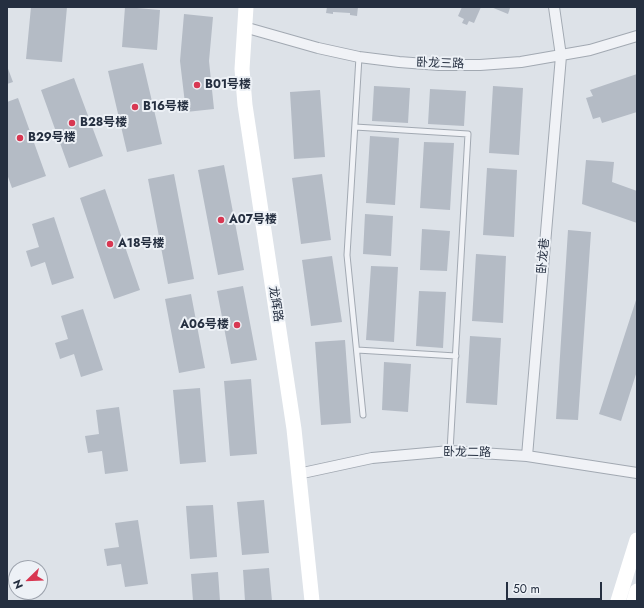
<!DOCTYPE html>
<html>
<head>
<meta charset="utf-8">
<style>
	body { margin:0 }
	#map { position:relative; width:644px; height:608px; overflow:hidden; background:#dde2e8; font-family:Jost,sans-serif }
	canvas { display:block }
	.frame { position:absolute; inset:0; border:8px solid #252f40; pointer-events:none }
	.north { position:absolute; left:8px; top:560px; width:40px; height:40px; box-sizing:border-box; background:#edf1f6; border:1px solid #9da3ad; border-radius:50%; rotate:247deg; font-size:11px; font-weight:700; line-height:16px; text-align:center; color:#252f40 }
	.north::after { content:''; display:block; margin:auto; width:14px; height:18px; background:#d83752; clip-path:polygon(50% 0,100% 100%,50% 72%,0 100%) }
	.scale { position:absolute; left:506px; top:582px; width:96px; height:18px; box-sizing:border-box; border:2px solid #252f40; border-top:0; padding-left:5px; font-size:12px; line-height:14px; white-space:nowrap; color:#252f40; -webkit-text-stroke:3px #edf1f6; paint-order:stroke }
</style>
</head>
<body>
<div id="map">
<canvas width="644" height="608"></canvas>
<div class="frame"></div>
<div class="north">N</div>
<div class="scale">50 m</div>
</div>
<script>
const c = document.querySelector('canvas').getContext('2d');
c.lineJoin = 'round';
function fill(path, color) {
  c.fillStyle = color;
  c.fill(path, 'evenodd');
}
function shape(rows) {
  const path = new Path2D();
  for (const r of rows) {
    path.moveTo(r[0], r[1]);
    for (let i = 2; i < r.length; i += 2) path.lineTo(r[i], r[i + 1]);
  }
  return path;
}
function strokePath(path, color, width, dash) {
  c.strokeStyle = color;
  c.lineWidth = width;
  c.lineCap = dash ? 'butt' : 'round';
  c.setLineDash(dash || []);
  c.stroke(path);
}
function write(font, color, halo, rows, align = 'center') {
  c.font = font + ' Jost,"Noto Sans SC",sans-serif';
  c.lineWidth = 4;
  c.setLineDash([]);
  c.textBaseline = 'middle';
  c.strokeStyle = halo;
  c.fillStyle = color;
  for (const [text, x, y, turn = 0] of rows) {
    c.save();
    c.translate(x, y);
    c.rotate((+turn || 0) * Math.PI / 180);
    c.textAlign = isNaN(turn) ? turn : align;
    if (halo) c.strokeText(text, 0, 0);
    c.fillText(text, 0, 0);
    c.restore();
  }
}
fill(shape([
	[31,7,67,7,62,62,26,59],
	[125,7,160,10,157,50,122,47],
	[327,7,358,7,357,16,350,15,350,13,333,12,333,14,326,13],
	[462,7,481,7,474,23,469,21,467,25,462,23,464,19,458,16],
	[491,7,508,7,510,8,508,14],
	[184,14,213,17,209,61,214,109,186,112,180,61],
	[143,63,162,144,127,152,108,71],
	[7,66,13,82,7,84],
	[637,74,637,112,602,123,600,117,593,119,586,98,593,96,590,90],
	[74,78,103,156,69,168,41,90],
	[374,86,410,88,408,123,372,121],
	[493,86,523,88,519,155,489,153],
	[430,89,466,91,464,126,428,124],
	[320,90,325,157,294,159,290,92],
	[18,98,46,176,12,188,7,174,7,102],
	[370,136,399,138,395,205,366,203],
	[424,142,454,143,450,210,420,208],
	[586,160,614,162,612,182,637,191,637,223,582,204],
	[224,165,244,270,218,275,198,170],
	[487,168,517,170,514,237,483,235],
	[174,174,194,279,168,284,148,179],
	[322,174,331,240,301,244,292,178],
	[105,189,140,290,114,299,80,198],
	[365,214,393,216,391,256,363,254],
	[54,217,74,278,52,285,45,262,31,267,26,251,39,247,32,224],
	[422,229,450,231,447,271,420,270],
	[568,230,591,232,578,420,556,419],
	[476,254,506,256,503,323,472,321],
	[332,256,342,322,311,326,302,260],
	[371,266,398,267,394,342,366,340],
	[243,286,257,360,231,364,217,291],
	[419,291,446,292,443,348,416,346],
	[191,294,205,368,179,373,165,299],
	[637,297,637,371,621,421,599,414],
	[83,309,103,370,81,377,74,354,60,359,55,343,68,339,61,316],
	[470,336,501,338,497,405,466,403],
	[345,340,351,423,321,425,315,342],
	[384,362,411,364,408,412,382,410],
	[251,379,257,454,230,456,224,381],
	[200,388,206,462,180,464,173,390],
	[119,407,128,471,105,474,102,451,88,453,85,436,99,434,96,410],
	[264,500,269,553,242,555,237,502],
	[213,505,217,557,190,559,186,506],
	[138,520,148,584,125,587,121,564,107,566,104,549,119,547,115,523],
	[269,568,272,601,245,601,243,570],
	[218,572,220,601,193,601,191,574]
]), '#b4bbc5');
const lane = shape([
	[359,57,347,255,363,415],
	[355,127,468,134,450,451],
	[357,350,456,356]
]);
const street = shape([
	[244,27,318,48,359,57,399,62,439,65,480,65,521,62,590,50,637,36],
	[527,456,561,56,554,7],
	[298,474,372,458,450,451,527,456,637,473]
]);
strokePath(lane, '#a2a9b2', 7);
strokePath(street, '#a2a9b2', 12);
strokePath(lane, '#f0f2f6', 5);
strokePath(street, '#f0f2f6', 10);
strokePath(shape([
	[246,7,242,69,245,105,294,429,312,601],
	[618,601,637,540],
	[634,601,637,591]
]), '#fff', 15);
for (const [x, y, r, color] of [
	[197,85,4,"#d83752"],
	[135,107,4,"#d83752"],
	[72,123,4,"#d83752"],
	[20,138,4,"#d83752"],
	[221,220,4,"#d83752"],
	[110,244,4,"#d83752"],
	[237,325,4,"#d83752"]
]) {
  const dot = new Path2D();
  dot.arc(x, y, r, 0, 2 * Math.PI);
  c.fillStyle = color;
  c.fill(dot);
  strokePath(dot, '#edf1f6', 1.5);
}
write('12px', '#252f40', '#edf1f6', [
	["卧龙三路",440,64,2],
	["卧龙巷",544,256,-85],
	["龙辉路",275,304,81],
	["卧龙二路",467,453,1]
]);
write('bold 12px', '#252f40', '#edf1f6', [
	["B01号楼",205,85],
	["B16号楼",143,107],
	["B28号楼",80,123],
	["B29号楼",28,138],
	["A07号楼",229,220],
	["A18号楼",118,244],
	["A06号楼",229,325,"right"]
], 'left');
</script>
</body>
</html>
